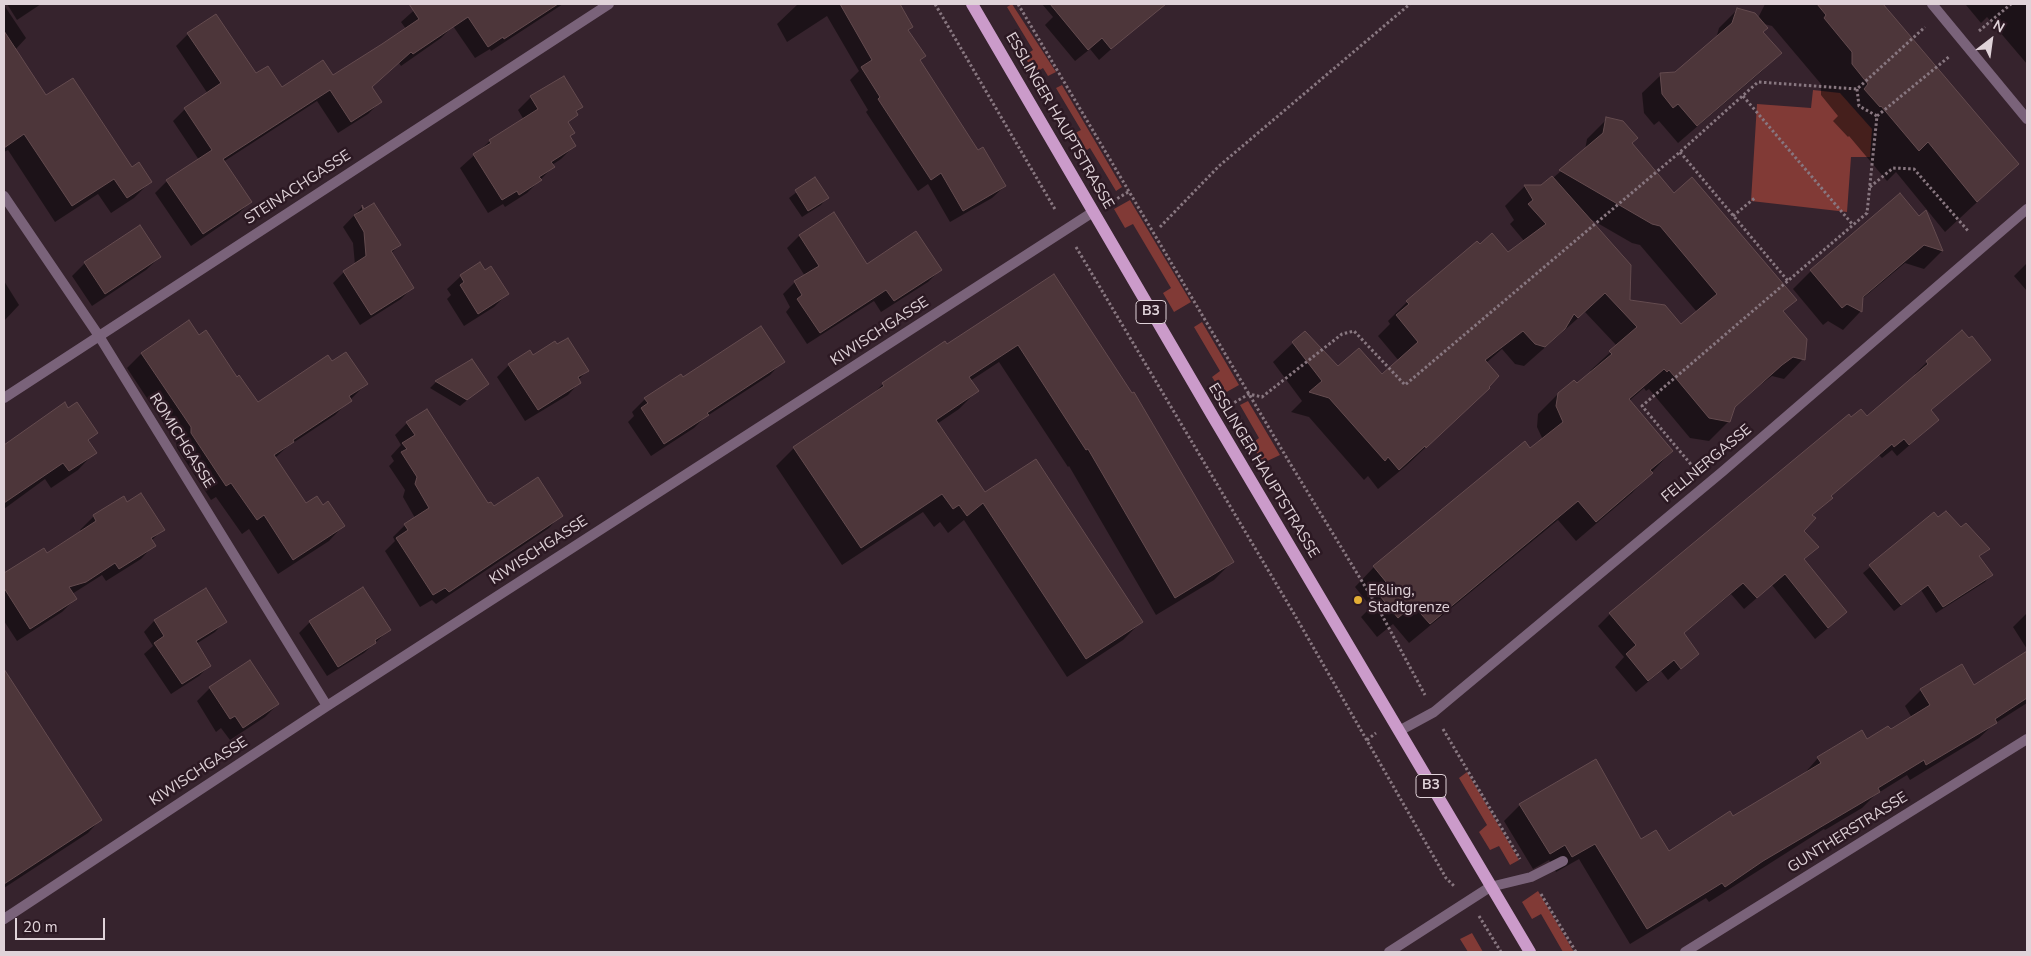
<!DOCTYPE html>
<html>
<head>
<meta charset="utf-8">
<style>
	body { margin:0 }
	#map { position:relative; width:2031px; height:956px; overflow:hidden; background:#36232d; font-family:"Nunito Sans",sans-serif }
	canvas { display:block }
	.frame { position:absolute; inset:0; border:5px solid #e0d3d9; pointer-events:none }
	.north { position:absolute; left:1966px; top:15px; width:50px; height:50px; -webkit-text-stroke:4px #2c1923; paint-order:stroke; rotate:30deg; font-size:14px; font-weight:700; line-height:20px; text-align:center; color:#e0d3d9 }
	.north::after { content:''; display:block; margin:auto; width:18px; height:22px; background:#e0d3d9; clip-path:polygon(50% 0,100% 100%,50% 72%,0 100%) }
	.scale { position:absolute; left:15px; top:918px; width:90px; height:22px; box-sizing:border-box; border:2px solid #e0d3d9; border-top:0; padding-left:6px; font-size:15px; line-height:18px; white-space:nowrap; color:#e0d3d9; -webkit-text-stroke:4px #2c1923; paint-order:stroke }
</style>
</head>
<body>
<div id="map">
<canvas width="2031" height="956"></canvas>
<div class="frame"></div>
<div class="north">N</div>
<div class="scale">20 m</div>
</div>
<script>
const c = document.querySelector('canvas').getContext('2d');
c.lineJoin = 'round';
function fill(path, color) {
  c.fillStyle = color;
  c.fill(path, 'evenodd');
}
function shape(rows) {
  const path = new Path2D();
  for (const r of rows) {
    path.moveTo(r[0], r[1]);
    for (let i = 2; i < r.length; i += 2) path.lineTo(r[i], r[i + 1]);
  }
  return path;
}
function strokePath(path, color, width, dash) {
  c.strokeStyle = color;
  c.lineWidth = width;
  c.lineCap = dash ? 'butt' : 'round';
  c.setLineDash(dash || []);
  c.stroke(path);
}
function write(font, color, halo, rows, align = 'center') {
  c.font = font + ' "Nunito Sans",sans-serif';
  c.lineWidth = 5;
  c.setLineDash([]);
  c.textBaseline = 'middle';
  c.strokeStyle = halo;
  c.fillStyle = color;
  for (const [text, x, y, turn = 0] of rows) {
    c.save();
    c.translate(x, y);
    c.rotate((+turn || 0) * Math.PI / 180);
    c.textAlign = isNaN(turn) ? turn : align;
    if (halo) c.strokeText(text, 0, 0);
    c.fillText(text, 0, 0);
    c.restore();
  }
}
fill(shape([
	[1012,4,1056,72,1048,76,1043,68,1035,73,1024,56,1033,50,1007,7],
	[1062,85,1122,187,1116,191,1090,148,1082,153,1071,135,1081,130,1056,88],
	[1813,90,1840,93,1872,129,1870,157,1851,157,1847,212,1751,201,1757,104,1811,108],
	[1130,200,1191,302,1174,312,1163,293,1171,288,1133,224,1125,228,1114,209],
	[1202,322,1239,385,1223,394,1212,377,1220,371,1194,327],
	[1248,401,1280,455,1263,463,1251,444,1259,438,1240,405],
	[1467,772,1519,860,1510,865,1499,846,1490,850,1479,832,1487,825,1459,778],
	[1538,891,1574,952,1563,952,1541,914,1532,919,1522,902],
	[1472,933,1483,952,1468,952,1460,939]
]), '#813a36');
fill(shape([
	[7,4,41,4,17,20],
	[421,4,438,4,440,6,444,4,452,4,456,9,462,4,563,4,491,51,490,49,475,58,453,26,441,38,401,66,399,63,371,87,380,102,368,114,338,133,317,101,223,162,250,202,238,214,191,246,155,193,167,181,199,160,173,121,185,109,208,94,176,46,188,34,255,75,282,89,333,77,406,29,401,22],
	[798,4,898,4,912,27,908,31,919,61,977,151,1005,186,992,198,950,222,928,184,918,191,866,112,868,110,850,80,859,71,827,16,787,42,777,24],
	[1042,4,1119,4,1137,26,1099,60,1090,49,1075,61,1045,25,1053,17],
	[1765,4,1880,4,2018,164,1945,232,1896,172,1887,181,1849,136,1848,137,1833,121,1838,116,1821,95,1821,84,1772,26,1764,24,1762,32,1780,53,1762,71,1678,143,1659,121,1654,125,1644,113,1642,93,1661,75,1676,73,1716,39,1719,28,1737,10,1758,18],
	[1968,4,2027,4,2027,64,1987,17,1981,23,1966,5],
	[4,5,26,38,15,50,45,97,150,182,134,198,111,213,98,194,55,222,8,150,4,152],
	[531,97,581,107,567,124,569,137,574,146,561,159,552,165,553,167,527,193,505,207,503,204,488,213,460,168,490,141,524,120,518,110],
	[1607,119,1674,195,1795,300,1782,312,1803,359,1784,379,1772,376,1760,385,1733,409,1729,421,1709,441,1690,438,1649,389,1646,391,1644,388,1629,401,1672,451,1632,493,1576,541,1558,520,1409,643,1393,624,1377,637,1361,617,1371,607,1355,587,1374,567,1524,443,1530,449,1543,440,1537,427,1538,414,1558,394,1577,385,1592,373,1590,371,1617,346,1585,312,1524,366,1515,364,1502,349,1486,363,1488,388,1406,466,1378,489,1368,476,1364,480,1309,417,1291,412,1302,401,1273,362,1293,343,1338,368,1382,376,1399,361,1378,336,1390,324,1388,321,1407,302,1480,246,1508,254,1525,242,1510,224,1514,220,1505,206,1524,187,1542,186,1553,178,1585,150,1587,139],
	[1587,217,1632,243,1640,245,1697,312,1681,326,1628,301],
	[815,178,827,198,821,205,802,217,789,198],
	[362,207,400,245,391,253,412,288,401,299,360,325,333,283,344,272,355,265,353,243,343,227],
	[1925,212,1942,251,1924,269,1905,263,1862,299,1860,312,1843,330,1828,321,1823,325,1793,289,1811,271,1919,217],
	[834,214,866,266,940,270,928,282,881,312,874,301,807,344,786,312,790,307,783,294,795,282,805,276,787,248,799,236],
	[160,257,146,270,92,306,72,276,85,263],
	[2027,263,2027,291,2014,276],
	[485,271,507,294,494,307,464,326,447,299,451,295,447,289,461,276],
	[1054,276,1232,562,1214,580,1156,615,1069,466,1068,467,999,362,970,381,977,391,959,409,937,424,985,494,1141,622,1123,640,1067,677,964,520,948,533,940,522,934,527,923,512,842,565,776,466,794,448,869,398,883,384,945,343,947,345],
	[4,281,19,305,4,321],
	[188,322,198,337,258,404,332,363,366,384,335,415,287,447,275,458,306,505,322,507,343,526,329,541,278,574,249,529,242,534,216,497,211,500,177,448,176,442,127,368,141,354],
	[533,356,587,371,578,380,580,382,568,395,525,421,497,377,509,365],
	[1989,360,1930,411,1938,419,1926,431,1897,456,1892,450,1882,458,1879,455,1830,497,1812,516,1802,531,1817,547,1803,560,1845,612,1833,624,1815,639,1772,585,1744,609,1731,594,1683,634,1697,654,1668,680,1661,671,1636,692,1615,667,1624,657,1598,626,1610,614,1851,419,1866,418,1916,376,1915,374,1927,362],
	[471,361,487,384,460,406,430,388,436,382],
	[783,361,770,375,704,418,694,428,651,456,628,422,634,416,632,412,645,399,683,378],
	[64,404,68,409,97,432,87,442,95,452,78,470,51,488,45,479,4,509,4,447],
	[407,423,488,505,493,507,561,515,549,528,436,604,432,600,420,607,385,551,395,541,393,537,405,525,415,518,403,497,405,490,389,466,394,461,391,456,401,445,395,435],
	[127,504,163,529,151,541,154,545,141,559,106,581,102,575,72,594,75,599,62,612,17,641,4,621,4,575,44,550,47,555,82,532,80,530,94,516],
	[1934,513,1938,519,1961,529,1988,549,1978,557,1991,575,1985,582,1936,613,1921,590,1894,611,1863,573],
	[205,590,225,621,215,632,196,644,209,666,199,676,171,694,144,654,153,646,144,632,154,621],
	[2027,613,2027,649,2013,627],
	[310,622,389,630,364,653,327,676,299,633],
	[2027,652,2027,703,1994,724,1979,738,1910,780,1907,775,1875,795,1862,808,1825,830,1824,829,1709,902,1706,898,1630,944,1579,859,1556,872,1549,860,1533,869,1504,821,1520,805,1640,841,1668,853,1733,817,1803,775,1818,758,1890,731,1912,718,1905,706,1921,690,1961,666,1974,687],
	[7,677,100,820,88,833,4,888,4,679],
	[210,688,278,704,265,717,230,740,221,728,216,732,197,701]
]), '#0007');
const building = shape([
	[409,4,558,4,504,39,503,37,488,47,468,17,413,54,411,52,372,87,382,102,351,122,330,90,223,159,252,202,203,234,166,180,212,150,184,108,221,83,187,33,216,14,256,73,268,66,282,87,323,60,333,75,382,44,419,19,409,4],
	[840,4,900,4,913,27,908,30,926,56,920,60,978,150,983,147,1006,186,963,211,941,173,931,180,878,99,880,97,861,67,872,60,840,4],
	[1050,4,1166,4,1111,49,1102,38,1088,50,1050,4],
	[1817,4,1883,4,2019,164,1977,202,1928,142,1919,151,1881,106,1880,107,1864,89,1868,84,1852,64,1852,52,1824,18,1826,15,1817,4],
	[1737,8,1755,13,1768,28,1763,32,1782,53,1697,126,1678,104,1673,108,1662,94,1660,73,1675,72,1732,23,1737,8],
	[4,31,46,95,73,78,132,167,139,162,152,182,127,198,114,179,72,206,24,134,4,148,4,31],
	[564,76,583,107,576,111,578,115,568,122,575,133,570,136,576,146,551,162,555,167,539,177,542,180,519,195,517,191,502,200,473,154,491,143,489,140,538,109,530,96,564,76],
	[1606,117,1623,121,1638,138,1632,143,1674,193,1692,177,1797,300,1783,311,1807,339,1805,360,1793,357,1782,365,1735,407,1730,422,1709,418,1669,370,1667,372,1664,369,1629,399,1673,451,1650,470,1653,473,1596,522,1578,501,1430,624,1413,605,1398,618,1380,596,1391,588,1373,566,1525,441,1530,448,1563,422,1556,406,1558,393,1574,380,1577,383,1612,354,1609,351,1637,327,1605,293,1578,318,1574,314,1565,329,1545,347,1535,344,1523,331,1485,360,1499,376,1489,387,1490,388,1426,448,1425,446,1399,470,1388,457,1385,461,1329,398,1309,392,1322,381,1292,342,1305,331,1338,366,1359,348,1382,374,1418,342,1396,315,1409,304,1406,301,1477,241,1480,244,1492,233,1508,252,1546,224,1528,204,1533,200,1524,185,1541,185,1552,176,1631,265,1630,300,1665,305,1681,324,1717,294,1660,226,1652,224,1559,170,1603,133,1606,117],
	[815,177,829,198,808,211,795,190,815,177],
	[1900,193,1919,216,1926,210,1943,251,1924,245,1863,297,1862,312,1847,304,1842,308,1810,270,1900,193],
	[374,203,401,245,391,251,414,288,371,315,343,271,366,256,364,232,354,215,363,210,362,205,364,209,374,203],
	[834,212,867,264,916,231,942,270,894,301,886,290,820,333,797,299,802,295,794,281,819,266,799,235,834,212],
	[140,225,161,257,105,294,84,262,140,225],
	[480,262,485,270,491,266,509,294,478,314,460,285,464,282,460,275,480,262],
	[1054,274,1132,393,1134,392,1234,562,1175,598,1088,449,1086,450,1018,345,969,377,979,391,936,420,985,492,1036,459,1143,622,1086,659,983,503,967,516,959,505,953,509,942,494,861,548,793,447,884,386,882,383,945,341,947,344,1054,274],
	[189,320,199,335,206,330,237,377,239,375,258,402,328,355,332,361,346,352,368,384,349,396,352,401,293,440,294,442,274,455,306,503,317,496,323,505,328,501,345,526,293,560,264,515,257,520,231,483,226,486,191,433,191,427,141,353,189,320],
	[761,326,785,362,707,413,709,415,664,444,641,408,648,403,644,398,681,374,683,377,761,326],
	[1962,330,1969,338,1972,336,1991,360,1931,410,1939,420,1909,445,1904,439,1894,447,1892,444,1831,496,1833,498,1812,515,1816,518,1804,531,1819,547,1804,559,1847,612,1828,628,1785,574,1757,598,1743,583,1684,633,1699,654,1681,669,1674,660,1648,681,1626,654,1636,645,1609,613,1849,414,1851,417,1861,409,1867,416,1928,364,1926,361,1962,330],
	[568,338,589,371,578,377,581,383,538,410,508,364,530,350,533,355,555,341,557,344,568,338],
	[472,359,489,384,467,400,435,381,472,359],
	[65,402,68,408,77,402,98,433,88,440,97,453,69,471,63,463,4,503,4,445,65,402],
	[427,409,488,503,491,502,494,506,538,477,563,516,449,592,445,588,433,595,396,538,408,530,404,524,429,508,415,484,417,477,401,452,407,449,402,443,415,435,406,422,427,409],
	[141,493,165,530,151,538,156,546,119,569,115,563,86,582,69,587,77,599,30,629,4,588,4,573,44,548,47,553,96,521,93,515,124,496,127,502,141,493],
	[1946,511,1961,527,1966,523,1990,549,1979,556,1993,575,1943,607,1928,585,1901,605,1869,565,1934,512,1938,517,1946,511],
	[363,587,391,630,375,640,376,643,338,667,309,621,363,587],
	[206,588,227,622,196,641,211,666,182,684,154,643,164,636,154,620,206,588],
	[2027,651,2027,698,1995,719,1997,723,1926,765,1924,760,1878,788,1880,792,1763,861,1725,887,1722,883,1647,929,1595,844,1572,857,1565,845,1550,854,1519,804,1596,759,1641,839,1656,830,1669,851,1730,811,1733,816,1821,763,1817,757,1862,730,1867,739,1888,726,1891,729,1930,705,1920,689,1962,664,1974,685,2027,651],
	[250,660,279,704,243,728,235,716,230,719,209,687,250,660],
	[4,669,102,820,4,884,4,669]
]);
fill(building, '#4d363a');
strokePath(building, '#644b4f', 1);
strokePath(shape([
	[935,4,1056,211],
	[1018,4,1288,460,1377,606,1425,695],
	[1979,31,2011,4],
	[1857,89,1859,106,1877,116],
	[1743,96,1853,225],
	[1680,152,1788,281],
	[1870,187,1893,168,1914,169,1969,232],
	[1113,201,1130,191],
	[1733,216,1756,197],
	[1160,227,1219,166,1410,4],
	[1076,247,1293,612,1446,878,1455,887],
	[1230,405,1249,394,1262,397,1342,334,1354,331,1405,385,1680,152,1758,82,1857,89,1925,27],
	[1694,468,1642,406,1867,213,1877,116,1950,56],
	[1443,729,1520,859],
	[1367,740,1376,733],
	[1541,894,1576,952],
	[1479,916,1501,952]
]), '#887780', 3, [2.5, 2.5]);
strokePath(shape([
	[1389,952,1490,887,1531,877,1563,861]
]), '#7a637a', 10);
strokePath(shape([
	[1932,4,2027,119],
	[4,196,99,336,327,706],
	[4,398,609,4],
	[1399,731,1434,712,1722,472,2027,209],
	[4,919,327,706,1093,212],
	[1685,952,2027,739]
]), '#7a637a', 10);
strokePath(shape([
	[972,4,1212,415,1530,952]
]), '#cb9bca', 12);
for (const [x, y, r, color] of [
	[1358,600,5,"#e3ae35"]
]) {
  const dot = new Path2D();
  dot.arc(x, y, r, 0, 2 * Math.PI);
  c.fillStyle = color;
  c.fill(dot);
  strokePath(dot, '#2c1923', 2);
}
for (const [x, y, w] of [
	[1151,312,30],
	[1431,786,30]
]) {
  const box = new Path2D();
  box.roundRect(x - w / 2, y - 11.5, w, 23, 4);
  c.fillStyle = '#2c1923';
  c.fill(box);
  strokePath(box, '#e0d3d9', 1);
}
write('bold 14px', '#e0d3d9', null, [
	["B3",1151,312],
	["B3",1431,786]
]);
write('15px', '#e0d3d9', '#2c1923', [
	["ESSLINGER HAUPTSTRASSE",1059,121,60],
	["STEINACHGASSE",298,188,-33],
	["KIWISCHGASSE",880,332,-33],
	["ROMICHGASSE",181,441,58],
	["FELLNERGASSE",1707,464,-40],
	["ESSLINGER HAUPTSTRASSE",1263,471,59],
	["KIWISCHGASSE",539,551,-33],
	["KIWISCHGASSE",199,772,-33],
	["GUNTHERSTRASSE",1848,833,-32]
]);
write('15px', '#e0d3d9', '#2c1923', [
	["Eßling,",1368,591],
	["Stadtgrenze",1368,608]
], 'left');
</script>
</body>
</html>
